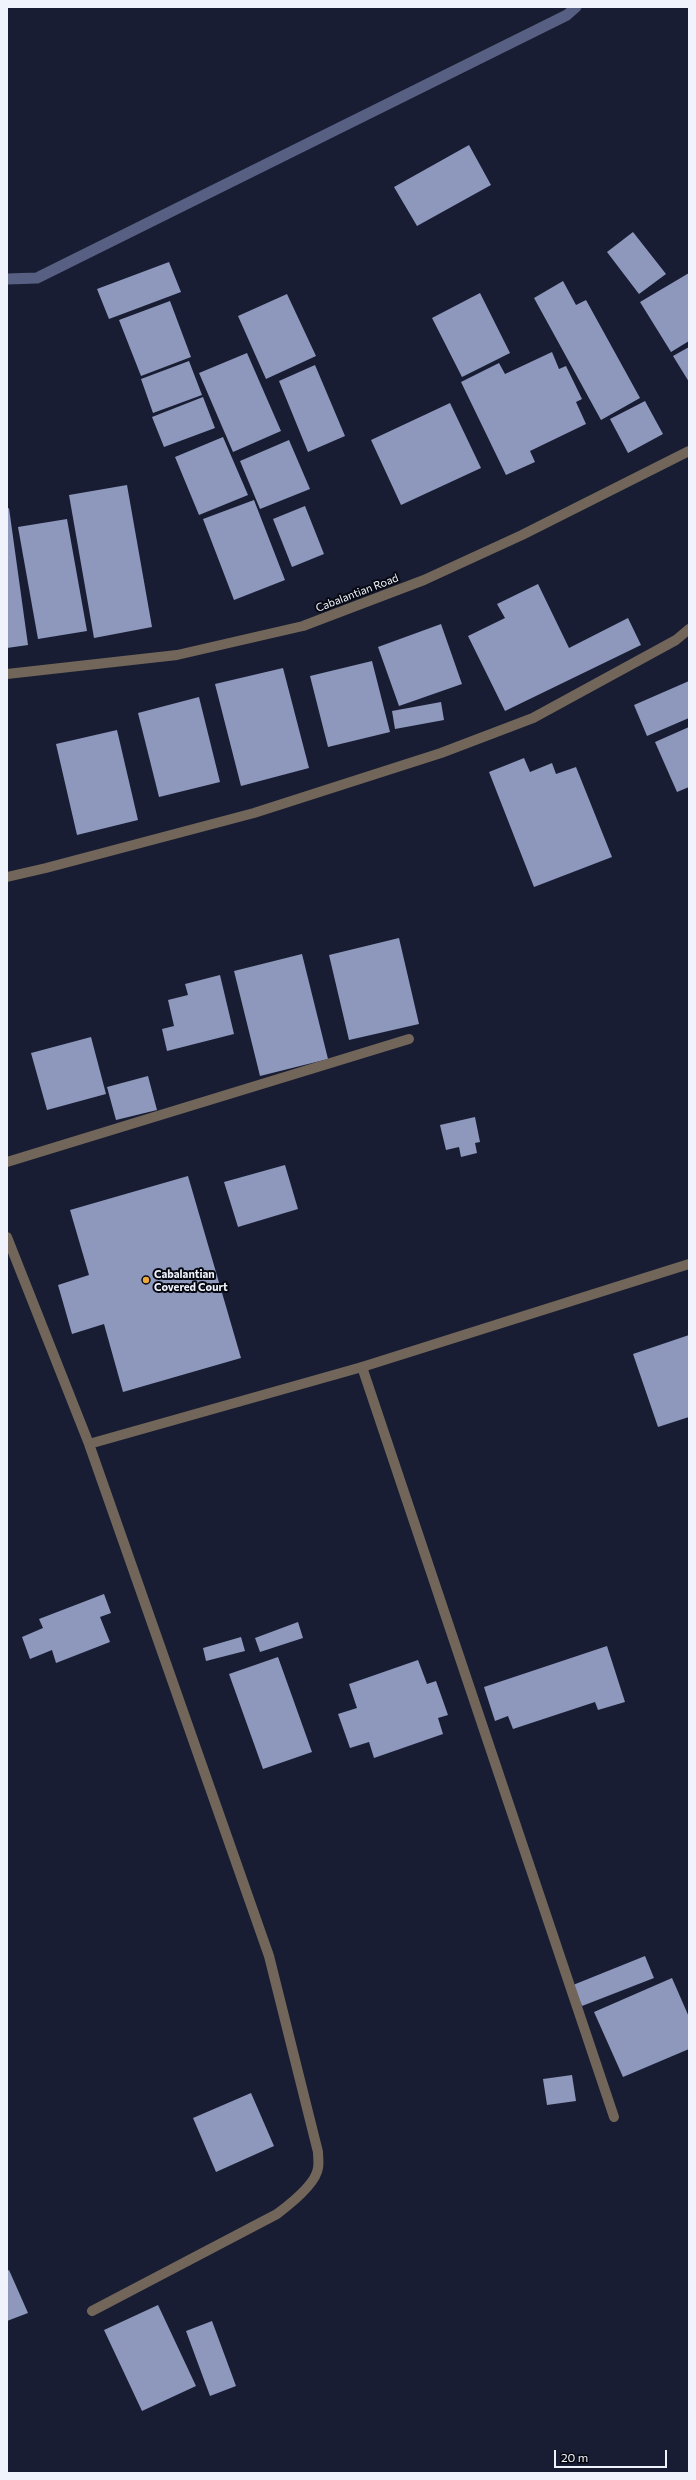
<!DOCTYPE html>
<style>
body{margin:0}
#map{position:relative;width:696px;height:2480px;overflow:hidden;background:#181d33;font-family:Commissioner,sans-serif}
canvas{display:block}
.frame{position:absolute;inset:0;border:8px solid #f0f3fc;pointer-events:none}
.scale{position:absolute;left:554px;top:2450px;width:113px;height:18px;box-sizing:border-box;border:2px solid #f0f3fc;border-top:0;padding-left:5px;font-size:12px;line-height:14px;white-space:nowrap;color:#f0f3fc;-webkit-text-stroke:3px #060812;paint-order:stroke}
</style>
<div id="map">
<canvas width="696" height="2480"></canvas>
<div class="frame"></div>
<div class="scale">20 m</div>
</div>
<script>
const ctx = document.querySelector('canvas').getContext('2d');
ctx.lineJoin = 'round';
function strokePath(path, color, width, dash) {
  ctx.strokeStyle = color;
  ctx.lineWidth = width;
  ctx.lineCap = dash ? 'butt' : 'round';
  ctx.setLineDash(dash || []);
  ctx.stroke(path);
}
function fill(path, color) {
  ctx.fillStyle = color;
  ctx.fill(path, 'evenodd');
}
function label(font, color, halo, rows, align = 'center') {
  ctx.font = font + ' Commissioner,sans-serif';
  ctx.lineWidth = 4;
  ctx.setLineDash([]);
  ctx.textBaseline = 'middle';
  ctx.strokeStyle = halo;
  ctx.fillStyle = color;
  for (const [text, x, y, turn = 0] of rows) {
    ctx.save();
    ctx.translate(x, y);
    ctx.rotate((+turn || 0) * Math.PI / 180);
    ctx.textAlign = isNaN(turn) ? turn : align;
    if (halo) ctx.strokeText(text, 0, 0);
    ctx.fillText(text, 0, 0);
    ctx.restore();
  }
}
const stream = new Path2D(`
 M 7,279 L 37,278 L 567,15 L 576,7`);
const building = new Path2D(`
 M 469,145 L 491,185 L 417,226 L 394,187 Z
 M 633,232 L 666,274 L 639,294 L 607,252 Z
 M 169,262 L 181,292 L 109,319 L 97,289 Z
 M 689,273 L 689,341 L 671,352 L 640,302 Z
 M 563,281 L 576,305 L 586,300 L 640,398 L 601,420 L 534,298 Z
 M 480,293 L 510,353 L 462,377 L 432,318 Z
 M 287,294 L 316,356 L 266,379 L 238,316 Z
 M 170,301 L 191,357 L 141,376 L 119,320 Z
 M 689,347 L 689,382 L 673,356 Z
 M 552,352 L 559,369 L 566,366 L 582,399 L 576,402 L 586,424 L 530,451 L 535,462 L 506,475 L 461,382 L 499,363 L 505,374 Z
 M 247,353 L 281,431 L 233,452 L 199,373 Z
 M 189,361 L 202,395 L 153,413 L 141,379 Z
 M 315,365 L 345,436 L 308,452 L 279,381 Z
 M 203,397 L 215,428 L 164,447 L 152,417 Z
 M 645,401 L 663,434 L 628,453 L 610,419 Z
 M 450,403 L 481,468 L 401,505 L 371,440 Z
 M 223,437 L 248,495 L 199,515 L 175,457 Z
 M 289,440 L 310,489 L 260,509 L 240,461 Z
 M 127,485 L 152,627 L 94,638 L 69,495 Z
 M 254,500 L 285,580 L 234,600 L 203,519 Z
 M 305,506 L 324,554 L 292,567 L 273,519 Z
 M 9,508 L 28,645 L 7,648 L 7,509 Z
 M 67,519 L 87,631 L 38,639 L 18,527 Z
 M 538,584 L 569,648 L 628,618 L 641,645 L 505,711 L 468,636 L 505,618 L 497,604 Z
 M 441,624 L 462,684 L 399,706 L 378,647 Z
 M 372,661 L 390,732 L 328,747 L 310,676 Z
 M 283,668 L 309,768 L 241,786 L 215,684 Z
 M 689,681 L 689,718 L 647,736 L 634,705 Z
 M 199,697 L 220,782 L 159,797 L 138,713 Z
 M 441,702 L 444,720 L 395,729 L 392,711 Z
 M 689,727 L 689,787 L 677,792 L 655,742 Z
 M 117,730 L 138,820 L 77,835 L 56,744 Z
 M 524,758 L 530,772 L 552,763 L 556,774 L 576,767 L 612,857 L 534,887 L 489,772 Z
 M 399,938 L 419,1024 L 349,1040 L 329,955 Z
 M 302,954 L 328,1059 L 260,1076 L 234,971 Z
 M 220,975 L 234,1034 L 167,1051 L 162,1029 L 174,1026 L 168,1000 L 188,995 L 185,984 Z
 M 91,1037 L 106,1094 L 47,1110 L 31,1053 Z
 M 148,1076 L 157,1110 L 116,1120 L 107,1087 Z
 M 475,1117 L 480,1142 L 475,1143 L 477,1153 L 461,1157 L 459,1147 L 446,1150 L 440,1125 Z
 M 285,1165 L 298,1209 L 238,1227 L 224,1182 Z
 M 188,1176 L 241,1358 L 123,1392 L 104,1324 L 72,1334 L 58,1285 L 89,1275 L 70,1210 Z
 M 689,1335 L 689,1417 L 658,1427 L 633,1354 Z
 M 104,1594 L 111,1613 L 100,1617 L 110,1642 L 56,1663 L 52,1650 L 30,1659 L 22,1637 L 43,1628 L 39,1619 Z
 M 298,1622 L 303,1638 L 260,1652 L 255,1638 Z
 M 241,1637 L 245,1651 L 206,1661 L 203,1648 Z
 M 607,1646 L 625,1702 L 598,1710 L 595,1702 L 513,1729 L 508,1716 L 495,1721 L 484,1687 Z
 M 278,1657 L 312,1752 L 263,1769 L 229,1674 Z
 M 418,1660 L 427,1684 L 436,1681 L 448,1715 L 438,1718 L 443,1734 L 374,1758 L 369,1742 L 350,1748 L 338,1714 L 357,1708 L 349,1684 Z
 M 645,1956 L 654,1978 L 582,2006 L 573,1985 Z
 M 672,1978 L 689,2017 L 689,2049 L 623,2077 L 594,2012 Z
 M 572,2075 L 576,2101 L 547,2105 L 543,2079 Z
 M 251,2093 L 274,2146 L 216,2172 L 193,2118 Z
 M 9,2270 L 28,2313 L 7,2321 L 7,2271 Z
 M 158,2305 L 196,2386 L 142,2411 L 104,2330 Z
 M 212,2321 L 236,2386 L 210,2396 L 186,2331 Z`);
const lane = new Path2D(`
 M 7,1162 L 409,1039
 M 362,1367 L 614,2117`);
const street = new Path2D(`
 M 7,674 L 177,655 L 303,626 L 424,580 L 522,535 L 689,451
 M 7,877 L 46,868 L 254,813 L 441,753 L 533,718 L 676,640 L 689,629
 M 7,1237 L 89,1444 L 269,1956 L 318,2152 C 318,2157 319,2163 318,2168 C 316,2184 289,2205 277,2214 L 92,2311
 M 89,1444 L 362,1367 L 689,1264`);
const markers = [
 [146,1280,4,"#eda83b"]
];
const streetNames = [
 ["Cabalantian Road",357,593,-21]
];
const poiNames = [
 ["Cabalantian",154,1274],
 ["Covered Court",154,1287]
];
strokePath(stream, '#576082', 11);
fill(building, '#8d98bc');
strokePath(lane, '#716659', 10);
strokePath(street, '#716659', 10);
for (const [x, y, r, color] of markers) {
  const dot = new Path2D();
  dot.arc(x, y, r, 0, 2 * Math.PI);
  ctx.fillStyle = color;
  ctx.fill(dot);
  strokePath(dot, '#060812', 1.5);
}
label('11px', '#f0f3fc', '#060812', streetNames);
label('bold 11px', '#f0f3fc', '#060812', poiNames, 'left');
</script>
